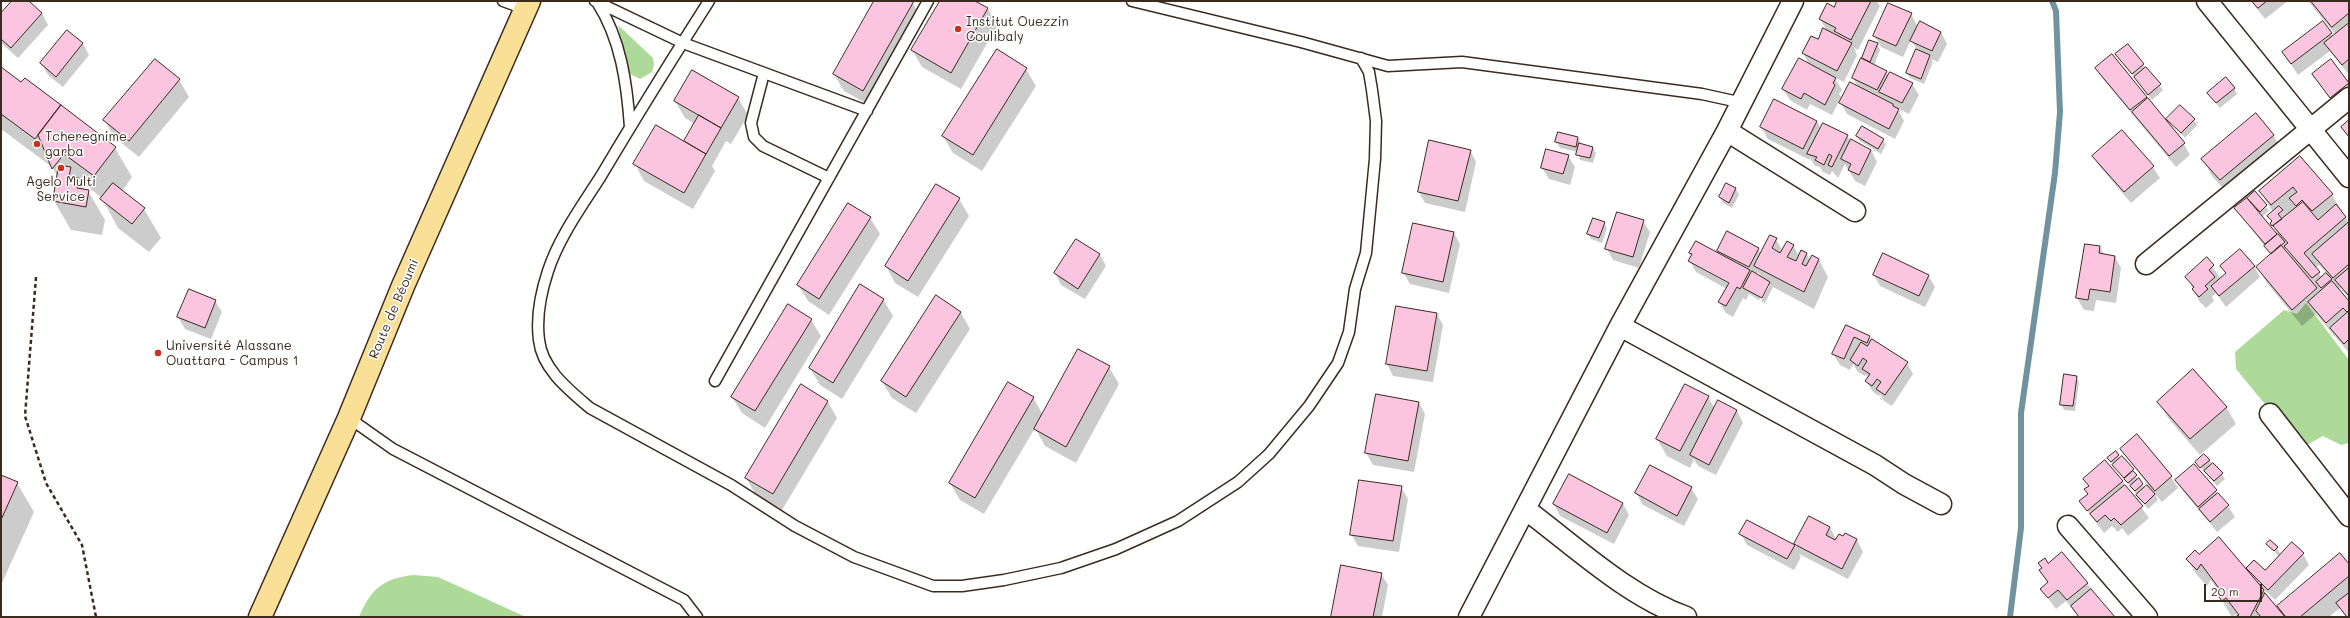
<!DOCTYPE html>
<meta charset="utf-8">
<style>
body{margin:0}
#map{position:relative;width:2350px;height:618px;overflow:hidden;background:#fff;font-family:Mali,sans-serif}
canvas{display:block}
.frame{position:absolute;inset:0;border:2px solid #3b2a1e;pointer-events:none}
.scale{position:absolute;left:2204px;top:584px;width:58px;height:18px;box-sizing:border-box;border:2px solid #3b2a1e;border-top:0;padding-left:5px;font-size:12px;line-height:14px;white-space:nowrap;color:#3b2a1e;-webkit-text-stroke:3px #fff;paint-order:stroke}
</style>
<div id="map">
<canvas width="2350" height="618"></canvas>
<div class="frame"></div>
<div class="scale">20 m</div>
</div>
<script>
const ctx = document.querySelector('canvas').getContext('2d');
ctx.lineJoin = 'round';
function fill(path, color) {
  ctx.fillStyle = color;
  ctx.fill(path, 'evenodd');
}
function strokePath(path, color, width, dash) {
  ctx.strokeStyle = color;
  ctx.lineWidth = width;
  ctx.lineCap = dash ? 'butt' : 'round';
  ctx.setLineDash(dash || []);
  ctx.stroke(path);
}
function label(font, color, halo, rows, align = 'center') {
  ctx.font = font + ' Mali,sans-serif';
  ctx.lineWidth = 3;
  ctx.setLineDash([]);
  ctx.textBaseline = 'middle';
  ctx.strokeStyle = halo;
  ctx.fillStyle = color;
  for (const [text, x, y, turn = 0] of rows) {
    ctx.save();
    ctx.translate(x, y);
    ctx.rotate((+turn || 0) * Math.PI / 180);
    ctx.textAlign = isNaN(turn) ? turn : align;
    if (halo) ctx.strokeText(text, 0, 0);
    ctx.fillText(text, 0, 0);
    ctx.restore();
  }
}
const green = new Path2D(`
 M 618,25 L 653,58 L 654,65 L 652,72 L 640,79 L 628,73 Z
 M 2306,303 L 2349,360 L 2349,443 L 2341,445 L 2323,436 L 2301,448 L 2236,369 L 2235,352 L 2284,310 L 2297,314 Z
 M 413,575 L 438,577 L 526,617 L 359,617 C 371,589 382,579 413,575 Z`);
const shadow = new Path2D(`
 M 13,1 L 28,1 L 42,13 L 48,25 L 18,58 L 1,43 L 1,15 Z
 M 876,1 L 911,1 L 923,19 L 873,107 L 844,91 L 834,74 Z
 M 941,1 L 973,1 L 988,9 L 997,26 L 961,89 L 922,67 L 912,50 Z
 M 1838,1 L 1877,1 L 1880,6 L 1858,50 L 1854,48 L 1857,55 L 1844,82 L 1834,77 L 1842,90 L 1839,94 L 1841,97 L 1832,115 L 1810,104 L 1807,110 L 1790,100 L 1783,89 L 1810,66 L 1803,53 L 1827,31 L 1820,19 L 1834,8 Z
 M 2251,1 L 2288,1 L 2265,19 Z
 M 2308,1 L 2349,1 L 2349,75 L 2330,51 L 2298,75 L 2283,52 L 2323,22 L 2333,37 L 2336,35 Z
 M 1911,14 L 1918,27 L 1921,22 L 1941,32 L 1947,44 L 1938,62 L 1931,59 L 1933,62 L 1924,84 L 1910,78 L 1907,73 L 1917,50 L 1911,40 L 1903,57 L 1881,47 L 1875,36 Z
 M 67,32 L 83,44 L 89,55 L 63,87 L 48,75 L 42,64 Z
 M 1869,41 L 1877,44 L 1880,50 L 1874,66 L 1886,72 L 1889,76 L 1912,84 L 1919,95 L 1909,114 L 1897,108 L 1904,121 L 1895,139 L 1847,114 L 1841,103 L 1858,87 L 1853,78 L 1864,61 L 1863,58 Z
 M 997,51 L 1026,69 L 1036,86 L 982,171 L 953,153 L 943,136 Z
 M 2112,55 L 2184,144 L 2190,155 L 2176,167 L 2103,79 L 2096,68 Z
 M 2120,59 L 2143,65 L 2163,90 L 2152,100 Z
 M 155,60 L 179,80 L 189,97 L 139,157 L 114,137 L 105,121 Z
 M 2331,60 L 2349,84 L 2349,99 L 2337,108 L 2313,74 Z
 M 1,69 L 21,84 L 25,79 L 115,148 L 132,177 L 122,191 L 144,209 L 161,238 L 149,252 L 118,228 L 102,198 L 80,181 L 85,190 L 88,191 L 105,220 L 102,235 L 71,230 L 54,201 L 58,177 L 52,167 L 1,129 Z
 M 2234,88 L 2237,94 L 2220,108 L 2212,98 Z
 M 738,98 L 748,115 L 731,144 L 726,141 L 712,166 L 715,171 L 693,209 L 644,181 L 635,164 L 684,142 L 695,124 L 685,118 L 675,101 Z
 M 2168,119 L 2194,120 L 2197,125 L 2185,138 Z
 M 1817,121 L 1821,129 L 1847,136 L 1850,140 L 1871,150 L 1877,162 L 1865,186 L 1855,181 L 1845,164 L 1838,178 L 1832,171 L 1830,175 L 1823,172 L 1820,167 L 1815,166 L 1810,158 L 1810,160 L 1768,139 L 1761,127 Z
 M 2122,131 L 2153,167 L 2160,178 L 2131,203 L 2100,167 L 2093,156 Z
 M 1559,133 L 1578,138 L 1581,144 L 1593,148 L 1596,153 L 1593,163 L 1580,160 L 1578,152 L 1560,148 L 1557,142 Z
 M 2273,135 L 2283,152 L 2230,196 L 2212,176 L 2203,159 Z
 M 1857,136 L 1883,140 L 1886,145 L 1881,154 L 1860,141 Z
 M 1470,150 L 1476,162 L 1465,212 L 1425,203 L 1419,192 Z
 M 1568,156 L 1575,167 L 1570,185 L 1549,179 L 1542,168 Z
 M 2300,157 L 2332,195 L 2349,223 L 2349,299 L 2341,288 L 2338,290 L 2349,303 L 2349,353 L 2316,314 L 2302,326 L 2267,283 L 2257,267 L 2271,255 L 2236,208 L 2250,202 L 2255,192 L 2269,211 L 2262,217 L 2278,235 L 2269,216 L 2273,212 L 2260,191 ZM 2286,248 L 2292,258 L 2291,258 L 2284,250 ZM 2319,265 L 2327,274 L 2322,278 L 2316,268 Z
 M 1727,184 L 1736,189 L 1739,195 L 1732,208 L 1723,203 L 1720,197 Z
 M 959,199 L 969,216 L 918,297 L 895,283 L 886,266 Z
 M 870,218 L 880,234 L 829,315 L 808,301 L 798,285 Z
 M 1643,221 L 1650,232 L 1639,268 L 1613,260 L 1607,249 Z
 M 1604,223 L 1607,228 L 1602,243 L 1591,239 L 1588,234 Z
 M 1728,232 L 1758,248 L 1761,254 L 1776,239 L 1782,250 L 1793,245 L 1799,256 L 1802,251 L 1807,254 L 1810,260 L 1812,257 L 1819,260 L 1828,277 L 1814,309 L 1773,287 L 1765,303 L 1761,301 L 1770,285 L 1768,285 L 1759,300 L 1749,294 L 1746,300 L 1743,298 L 1733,317 L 1726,313 L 1719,302 L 1727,289 L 1696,272 L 1690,261 L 1692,256 L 1691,253 L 1717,253 ZM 1698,265 L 1734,285 L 1733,286 L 1698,267 ZM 1758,272 L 1762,278 L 1757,276 Z
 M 1454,233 L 1460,244 L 1449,293 L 1410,284 L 1403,272 Z
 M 2086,245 L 2100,247 L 2104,255 L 2115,257 L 2121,268 L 2116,303 L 2096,300 L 2094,311 L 2084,310 L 2077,298 Z
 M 1100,255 L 1106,266 L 1085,299 L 1061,285 L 1055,273 Z
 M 2207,259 L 2221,279 L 2226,274 L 2221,266 L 2254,266 L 2260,277 L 2226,307 L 2216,293 L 2212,297 L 2214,301 L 2206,308 L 2199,301 L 2187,277 Z
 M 1874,275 L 1928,275 L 1935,287 L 1925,307 L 1880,286 Z
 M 936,297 L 961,313 L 970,329 L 916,413 L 892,398 L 882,381 Z
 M 883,299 L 893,316 L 842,399 L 820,385 L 810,368 Z
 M 215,301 L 222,312 L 211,339 L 185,329 L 178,317 Z
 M 1397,307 L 1437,314 L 1443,325 L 1433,382 L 1393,376 L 1387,364 Z
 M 811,320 L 821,336 L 765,428 L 742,413 L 732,397 Z
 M 1846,326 L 1869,337 L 1872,341 L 1907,363 L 1913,374 L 1892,406 L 1884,401 L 1880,394 L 1879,396 L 1873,392 L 1866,381 L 1868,378 L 1866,374 L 1865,376 L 1858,372 L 1853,364 L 1850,370 L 1840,365 L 1833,354 Z
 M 1109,367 L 1119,384 L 1076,463 L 1045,446 L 1035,428 L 984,514 L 960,500 L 950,483 L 1033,397 L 1043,415 Z
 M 2076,377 L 2079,382 L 2075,411 L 2064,410 L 2061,404 Z
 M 1377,395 L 1419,403 L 1425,414 L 1414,472 L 1373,465 L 1366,453 Z
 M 1708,397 L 1715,409 L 1719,402 L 1737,411 L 1743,423 L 1716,475 L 1698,466 L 1694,459 L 1690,468 L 1667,456 L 1657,439 Z
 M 828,402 L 837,418 L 782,510 L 756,495 L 746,478 Z
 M 2158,402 L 2226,407 L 2236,424 L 2200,455 L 2168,418 Z
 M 2137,436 L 2171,477 L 2178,488 L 2162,502 L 2155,494 L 2158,500 L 2148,509 L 2108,458 L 2118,455 L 2120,459 L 2122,457 L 2145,488 L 2148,485 L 2121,449 Z
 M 2209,460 L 2225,479 L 2217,486 L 2196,462 Z
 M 2194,465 L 2228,506 L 2235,517 L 2217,532 L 2183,491 L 2177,480 Z
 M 1,476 L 17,483 L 34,512 L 1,585 Z
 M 2084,479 L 2122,481 L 2149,518 L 2128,536 L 2122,528 L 2118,532 L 2112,526 L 2104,533 L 2080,501 L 2088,494 L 2089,487 Z
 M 1401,487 L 1408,499 L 1399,552 L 1358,546 L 1351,534 Z
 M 1691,488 L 1698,499 L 1684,526 L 1643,505 L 1636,493 Z
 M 1554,504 L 1623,504 L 1629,515 L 1614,544 L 1560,516 Z
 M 1747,521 L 1797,547 L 1795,544 L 1830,528 L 1837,540 L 1844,538 L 1845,534 L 1857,540 L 1863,552 L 1848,579 L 1799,554 L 1801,557 L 1794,570 L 1747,545 L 1741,534 Z
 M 2268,544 L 2277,548 L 2281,555 L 2303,554 L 2309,565 L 2275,600 L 2262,588 L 2282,616 L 2278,606 L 2349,566 L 2349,617 L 2346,617 L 2340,608 L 2329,617 L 2237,617 L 2236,614 L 2232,617 L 2218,594 L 2220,593 L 2211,580 L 2207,586 L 2197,575 L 2187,559 L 2199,556 L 2252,576 L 2248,568 L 2265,571 L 2279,557 Z
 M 2048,564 L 2087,583 L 2113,617 L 2079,617 L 2066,601 L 2056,609 L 2041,589 L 2048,583 L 2040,571 Z
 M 1381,574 L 1388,585 L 1382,617 L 1332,617 Z`);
const stream = new Path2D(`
 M 2010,617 L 2021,528 L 2021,413 L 2055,173 L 2060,112 L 2056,11 L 2052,1`);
const building = new Path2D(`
 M 12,1 L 29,1 L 42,13 L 11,48 L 1,39 L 1,13 Z
 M 874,1 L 914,1 L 863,91 L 833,74 Z
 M 940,1 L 975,1 L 988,8 L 951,73 L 911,50 Z
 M 1837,1 L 1871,1 L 1851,40 L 1834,31 L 1836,28 L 1819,19 L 1827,3 L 1834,7 Z
 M 2252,1 L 2267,1 L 2258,8 Z
 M 2311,1 L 2349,1 L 2349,13 L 2332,27 Z
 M 1888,3 L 1912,13 L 1896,46 L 1873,36 Z
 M 1920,21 L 1941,32 L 1932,51 L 1910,41 Z
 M 2323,21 L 2332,33 L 2291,64 L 2282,52 Z
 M 2349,23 L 2349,59 L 2342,65 L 2324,43 Z
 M 1823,28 L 1852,43 L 1837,71 L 1802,53 L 1811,36 L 1818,39 Z
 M 67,30 L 83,43 L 56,77 L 40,63 Z
 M 1869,40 L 1878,43 L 1870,62 L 1862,58 Z
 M 2128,44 L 2144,64 L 2132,74 L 2115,54 Z
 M 997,49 L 1027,68 L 973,155 L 942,136 Z
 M 1916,49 L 1930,55 L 1921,79 L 1906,73 Z
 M 2112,54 L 2147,97 L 2130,110 L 2095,68 Z
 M 1799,58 L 1836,78 L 1833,83 L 1835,85 L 1825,105 L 1804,93 L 1801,99 L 1782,89 Z
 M 1861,58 L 1887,71 L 1877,90 L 1852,78 Z
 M 155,59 L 180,79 L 129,141 L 103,120 Z
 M 2331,59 L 2349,83 L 2330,98 L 2312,74 Z
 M 1,67 L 21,82 L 25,78 L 61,105 L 35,139 L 1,114 Z
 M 2146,67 L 2161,84 L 2148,95 L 2134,77 Z
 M 692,70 L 739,97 L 721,128 L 674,101 Z
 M 1890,72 L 1913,83 L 1902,103 L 1879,92 Z
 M 2226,77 L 2235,88 L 2216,103 L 2207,93 Z
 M 1850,82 L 1893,104 L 1893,106 L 1899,109 L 1889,129 L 1839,103 Z
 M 2148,98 L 2185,143 L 2169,156 L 2132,112 Z
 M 1774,99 L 1817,121 L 1803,149 L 1760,127 Z
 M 61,105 L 116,147 L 94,176 L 64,154 L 52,169 L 38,135 Z
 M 2180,105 L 2195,119 L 2181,133 L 2166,119 Z
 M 2256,113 L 2274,135 L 2220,180 L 2201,159 Z
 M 699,115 L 721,128 L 706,154 L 684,141 Z
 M 2349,120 L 2349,137 L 2341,127 Z
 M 1823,123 L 1848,135 L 1832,167 L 1828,165 L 1832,156 L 1829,154 L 1824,165 L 1815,160 L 1817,157 L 1807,154 Z
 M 656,125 L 706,154 L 684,193 L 633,164 Z
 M 1862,126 L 1884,139 L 1878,149 L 1856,136 Z
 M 2122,130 L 2154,166 L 2124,192 L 2092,156 Z
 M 1558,132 L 1578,137 L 1576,147 L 1555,142 Z
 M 1851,139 L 1871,150 L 1859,175 L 1848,170 L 1851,164 L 1841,159 Z
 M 1429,140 L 1471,150 L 1458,201 L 1418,192 Z
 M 1579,143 L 1593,147 L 1590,158 L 1576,155 Z
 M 1546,149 L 1569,155 L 1563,174 L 1541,168 Z
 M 2300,156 L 2333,194 L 2312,211 L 2302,200 L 2296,206 L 2289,198 L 2297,192 L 2293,187 L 2271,205 L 2259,191 Z
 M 59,165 L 71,167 L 69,176 L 79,178 L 77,188 L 89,190 L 86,207 L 53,201 Z
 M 113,183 L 145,208 L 132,224 L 100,199 Z
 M 1726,183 L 1736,188 L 1729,203 L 1719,197 Z
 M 936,184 L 960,198 L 908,281 L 885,266 Z
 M 2255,191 L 2267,205 L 2260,212 L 2247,198 Z
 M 2247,198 L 2277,234 L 2265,244 L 2234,208 Z
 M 2303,202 L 2318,220 L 2336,204 L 2346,217 L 2304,253 L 2320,272 L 2312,278 L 2284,246 L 2288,243 L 2273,226 Z
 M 848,203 L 871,217 L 819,299 L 797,285 Z
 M 2279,206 L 2283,210 L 2278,214 L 2282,219 L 2272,226 L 2270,223 L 2272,221 L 2267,216 Z
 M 1617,212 L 1644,220 L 1633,257 L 1605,249 Z
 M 1593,218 L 1605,222 L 1599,238 L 1587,234 Z
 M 2349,222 L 2349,264 L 2333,278 L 2312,254 Z
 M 1413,223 L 1454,232 L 1443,282 L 1402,273 Z
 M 1727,231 L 1759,248 L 1749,267 L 1717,251 Z
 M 2278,234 L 2285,242 L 2271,254 L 2264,246 Z
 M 1770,235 L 1777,238 L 1772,248 L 1780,253 L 1787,241 L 1794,245 L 1787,257 L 1796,261 L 1801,250 L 1807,253 L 1802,264 L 1806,266 L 1812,255 L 1819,259 L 1804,292 L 1754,266 Z
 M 1076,239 L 1100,254 L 1078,289 L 1054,273 Z
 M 1696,241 L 1750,270 L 1740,289 L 1737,287 L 1726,306 L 1718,302 L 1729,283 L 1688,261 L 1692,254 L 1689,253 Z
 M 2085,244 L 2100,246 L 2099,253 L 2115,256 L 2110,292 L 2090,289 L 2088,300 L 2076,298 Z
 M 2281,245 L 2317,288 L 2292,310 L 2256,267 Z
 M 2240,249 L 2255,266 L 2219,296 L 2211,286 L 2226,273 L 2220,266 Z
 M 1883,253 L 1929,275 L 1919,296 L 1873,275 Z
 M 2207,257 L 2214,265 L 2209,270 L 2215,277 L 2205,286 L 2208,289 L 2199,297 L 2192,289 L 2194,287 L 2185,277 Z
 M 2349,268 L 2349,296 L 2335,280 Z
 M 1752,271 L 1770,282 L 1762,298 L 1743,288 Z
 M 2326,273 L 2332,279 L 2321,288 L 2316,282 Z
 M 2332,281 L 2349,301 L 2349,310 L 2347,312 L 2343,308 L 2326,323 L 2308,302 Z
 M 860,284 L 884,299 L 833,383 L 809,368 Z
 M 189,289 L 216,300 L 205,328 L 177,317 Z
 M 936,295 L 961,312 L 906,397 L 881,381 Z
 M 788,304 L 812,319 L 755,411 L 731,397 Z
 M 1396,306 L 1437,313 L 1427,371 L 1386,364 Z
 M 2349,311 L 2349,339 L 2344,344 L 2330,328 Z
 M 1846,325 L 1870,336 L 1867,343 L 1854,337 L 1844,359 L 1832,354 Z
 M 1872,339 L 1908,362 L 1885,395 L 1876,389 L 1881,382 L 1877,379 L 1872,386 L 1865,381 L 1870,374 L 1862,369 L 1867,361 L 1863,358 L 1858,366 L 1850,360 L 1861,342 L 1867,346 Z
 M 1078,349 L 1110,366 L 1066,447 L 1034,429 Z
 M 2193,369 L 2227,407 L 2190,439 L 2157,402 Z
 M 2064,374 L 2077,376 L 2073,406 L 2060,405 Z
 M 1008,382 L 1034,397 L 975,498 L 949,483 Z
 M 801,384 L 828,401 L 773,494 L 745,478 Z
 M 1685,384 L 1709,396 L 1680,451 L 1656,439 Z
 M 1376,394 L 1419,402 L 1408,461 L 1365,453 Z
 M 1718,400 L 1737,410 L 1709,465 L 1690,455 Z
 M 2137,434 L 2172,476 L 2155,491 L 2120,449 Z
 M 2116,451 L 2119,455 L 2111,462 L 2107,458 Z
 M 2204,454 L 2210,460 L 2200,468 L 2195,462 Z
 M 2122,456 L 2134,469 L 2124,478 L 2112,465 Z
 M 2105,460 L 2123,481 L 2087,511 L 2079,501 L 2088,494 L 2084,489 L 2089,486 L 2083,479 Z
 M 2213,463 L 2223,473 L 2214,481 L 2204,471 Z
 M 2194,464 L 2217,490 L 2198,507 L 2175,480 Z
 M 1650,465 L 1692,487 L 1677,516 L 1635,493 Z
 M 2133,471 L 2137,475 L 2128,483 L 2124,479 Z
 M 1569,474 L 1623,503 L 1607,533 L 1553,504 Z
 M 1,475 L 18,482 L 1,520 Z
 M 2139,478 L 2143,484 L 2135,491 L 2130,486 Z
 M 1359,480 L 1402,486 L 1393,541 L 1350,535 Z
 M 2125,485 L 2143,506 L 2121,525 L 2114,518 L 2111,521 L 2105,515 L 2097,522 L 2090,514 Z
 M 2147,485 L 2155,494 L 2145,504 L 2136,495 Z
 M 2218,493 L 2229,505 L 2210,522 L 2199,509 Z
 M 1809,516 L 1830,527 L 1826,535 L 1835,540 L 1839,534 L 1843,536 L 1845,533 L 1857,539 L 1842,569 L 1794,544 Z
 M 1747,520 L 1795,545 L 1787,559 L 1739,534 Z
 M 2219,537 L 2264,590 L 2250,617 L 2235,617 L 2239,615 L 2226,598 L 2222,601 L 2217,594 L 2221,591 L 2201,564 L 2197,570 L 2186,559 L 2195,550 L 2199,554 Z
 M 2270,540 L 2278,547 L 2274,551 L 2266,544 Z
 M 2292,542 L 2304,553 L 2268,590 L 2246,568 L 2254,560 L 2265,570 Z
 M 2062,552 L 2088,583 L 2067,600 L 2058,590 L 2048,598 L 2040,589 L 2048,582 L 2039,570 L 2042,568 L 2038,563 L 2045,558 L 2048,563 Z
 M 2340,553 L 2349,564 L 2349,576 L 2300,617 L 2286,617 L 2277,606 Z
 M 1341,565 L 1382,573 L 1373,617 L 1331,617 Z
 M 2091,589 L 2115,617 L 2079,617 L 2071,606 Z
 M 2265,593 L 2285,617 L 2261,617 L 2256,611 Z
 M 2349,593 L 2349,617 L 2347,617 L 2336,603 Z`);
const path = new Path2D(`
 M 36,277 L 25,416 L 46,483 L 82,545 L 96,617`);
const lane = new Path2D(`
 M 503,1 L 525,9
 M 595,1 L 683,43 L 867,111
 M 709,1 C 672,59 636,117 601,176 C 582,206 559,237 548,271 C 541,292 536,317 539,340 C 542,369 569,390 590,408 L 731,485 L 795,526 L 854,557 L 933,586 L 962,586 L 1004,580 L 1061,568 L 1116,549 L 1178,521 L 1238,482 L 1269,454 L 1309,406 L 1338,363 L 1349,332 L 1355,289 L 1366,253 L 1375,159 L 1376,121 L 1372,90 L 1369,72 L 1361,58
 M 1132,1 L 1301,42 L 1388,66 L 1462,62 L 1702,94 L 1743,103
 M 597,2 C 621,39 627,84 630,127
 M 764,73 L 751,123 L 754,137 L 763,146 L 829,178
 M 715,381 L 928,1
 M 349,418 L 393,449 L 684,600 L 697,617`);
const street = new Path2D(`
 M 2207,1 L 2349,177
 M 1727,131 L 1855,211
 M 2146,264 L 2349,98
 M 1620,326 L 1875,465 L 1904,484 L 1941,504
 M 2270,414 L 2349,516
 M 1525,509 C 1576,547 1626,595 1686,617
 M 2068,526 L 2147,617
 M 1469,617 L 1620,326 L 1727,131 L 1793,1`);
const primary = new Path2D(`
 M 260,617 L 349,418 L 403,286 L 529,1`);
const markers = [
 [958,29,4,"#c8321e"],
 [37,144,4,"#c8321e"],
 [61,168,4,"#c8321e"],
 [158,353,4,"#c8321e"]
];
const poiNames = [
 ["Institut Ouezzin",966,22],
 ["Coulibaly",966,37],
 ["Tcheregnime",45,137],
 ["garba",45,152],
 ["Agelo Multi",61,182,"center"],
 ["Service",61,197,"center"],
 ["Université Alassane",166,346],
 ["Ouattara - Campus 1",166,361]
];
const streetNames = [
 ["Route de Béoumi",394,309,-67]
];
fill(green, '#adda98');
fill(shadow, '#0003');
strokePath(stream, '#70939f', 6);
fill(building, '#fbc4df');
strokePath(building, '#3b2a1e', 1);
strokePath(lane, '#3b2a1e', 13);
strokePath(street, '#3b2a1e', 23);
strokePath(primary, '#3b2a1e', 25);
strokePath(path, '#3b2a1e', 2.5, [4, 3]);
strokePath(lane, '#fff', 10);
strokePath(street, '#fff', 20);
strokePath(primary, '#fadf96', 22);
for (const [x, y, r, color] of markers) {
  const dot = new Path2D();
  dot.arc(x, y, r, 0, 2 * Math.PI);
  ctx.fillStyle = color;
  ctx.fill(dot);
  strokePath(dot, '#fff', 1.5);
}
label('13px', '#3b2a1e', '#fff', poiNames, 'left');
label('13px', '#3b2a1e', '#fff', streetNames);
</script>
